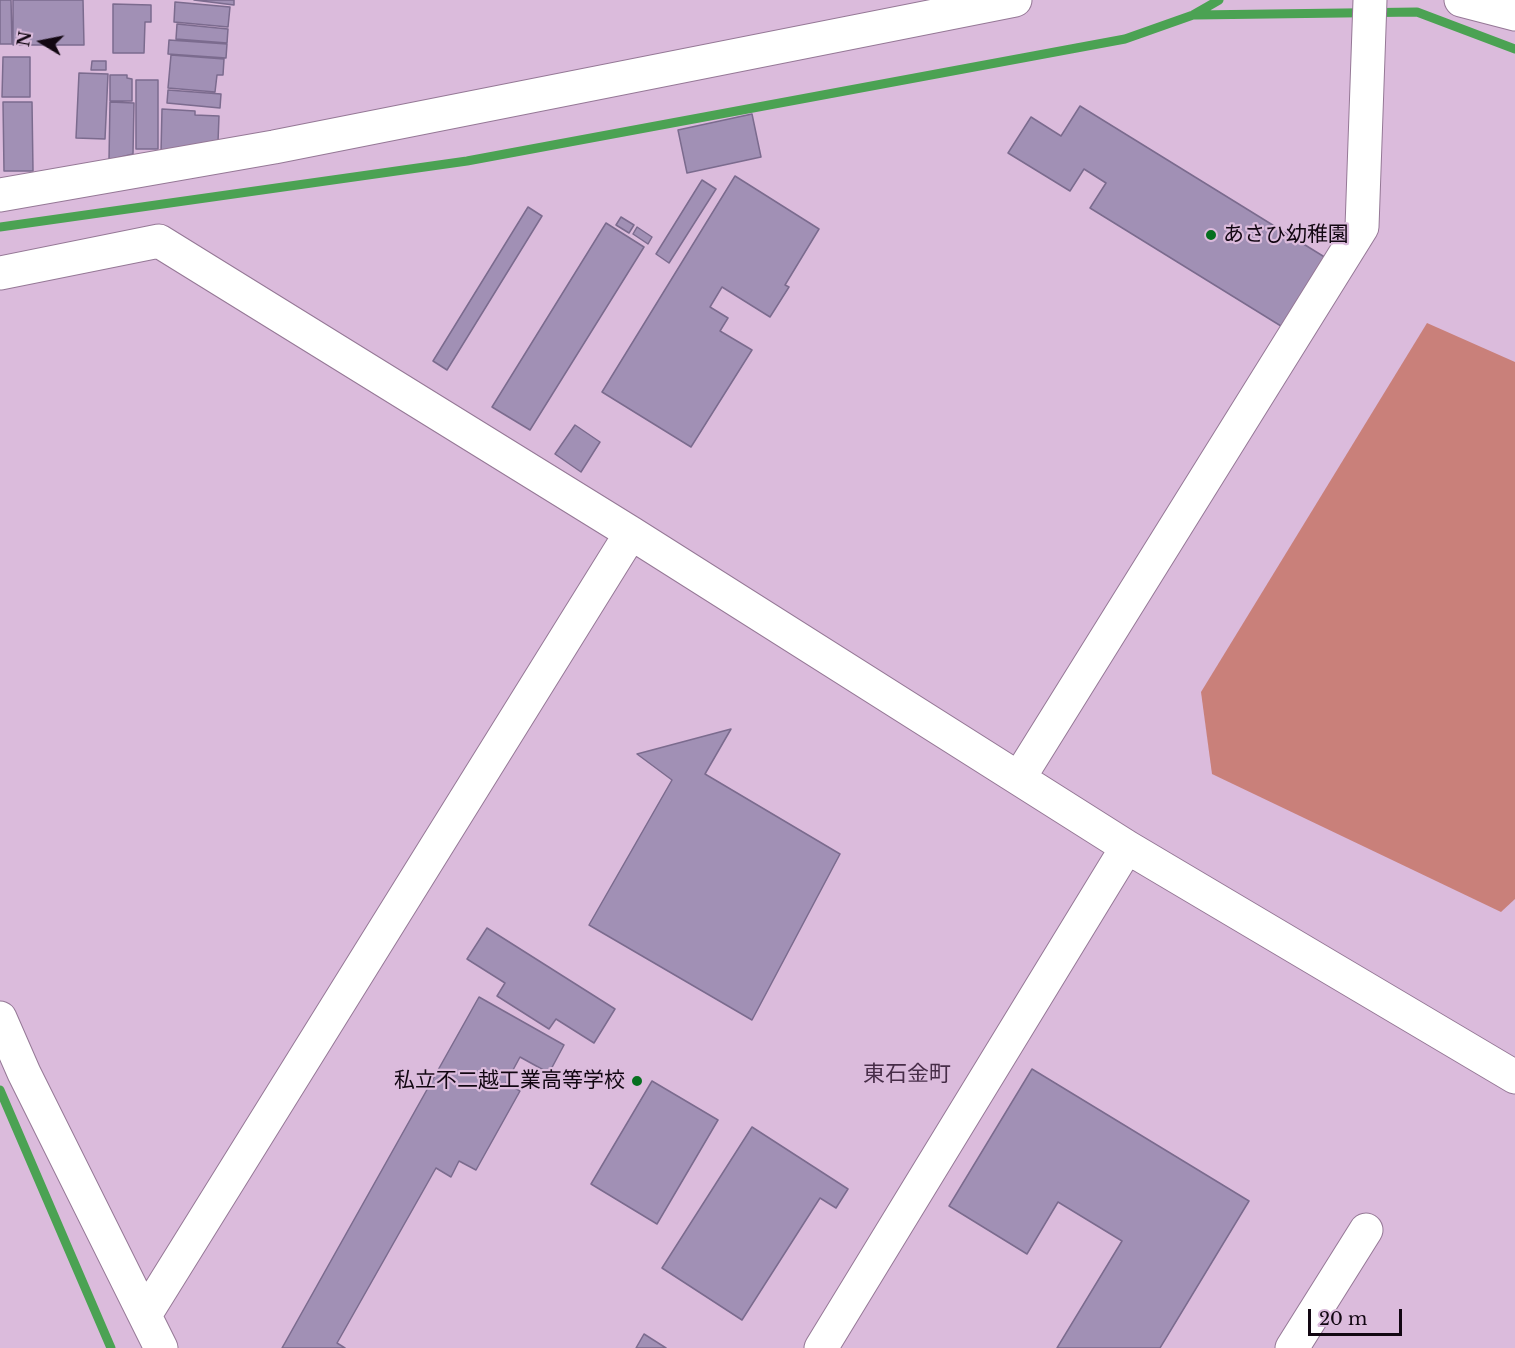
<!DOCTYPE html>
<meta charset="utf-8">
<style>
body{margin:0}
#map{position:relative;width:1515px;height:1348px;overflow:hidden;background:#dbbbdc;font-family:"Libre Baskerville",serif}
canvas{display:block}
.north{position:absolute;left:12px;top:12px;width:60px;height:60px;-webkit-text-stroke:4px #dbbbdc;paint-order:stroke;rotate:280deg;font-size:16px;font-weight:700;line-height:24px;text-align:center;color:#120712}
.north::after{content:'';display:block;margin:auto;width:21px;height:27px;background:#120712;clip-path:polygon(50% 0,100% 100%,50% 72%,0 100%)}
.scale{position:absolute;left:1308px;top:1309px;width:94px;height:27px;box-sizing:border-box;border:3px solid #120712;border-top:0;padding-left:8px;font-size:18px;line-height:21px;white-space:nowrap;color:#120712;-webkit-text-stroke:4px #dbbbdc;paint-order:stroke}
</style>
<div id="map">
<canvas width="1515" height="1348"></canvas>
<div class="north">N</div>
<div class="scale">20 m</div>
</div>
<script>
const ctx = document.querySelector('canvas').getContext('2d');
ctx.lineJoin = 'round';
function fill(path, color) {
  ctx.fillStyle = color;
  ctx.fill(path, 'evenodd');
}
function strokePath(path, color, width, dash) {
  ctx.strokeStyle = color;
  ctx.lineWidth = width;
  ctx.lineCap = dash ? 'butt' : 'round';
  ctx.setLineDash(dash || []);
  ctx.stroke(path);
}
function label(font, color, halo, rows, align = 'center') {
  ctx.font = font + ' "Libre Baskerville","Noto Sans JP",serif';
  ctx.lineWidth = 4.5;
  ctx.setLineDash([]);
  ctx.textBaseline = 'middle';
  ctx.strokeStyle = halo;
  ctx.fillStyle = color;
  for (const [text, x, y, turn = 0] of rows) {
    ctx.save();
    ctx.translate(x, y);
    ctx.rotate((+turn || 0) * Math.PI / 180);
    ctx.textAlign = isNaN(turn) ? turn : align;
    if (halo) ctx.strokeText(text, 0, 0);
    ctx.fillText(text, 0, 0);
    ctx.restore();
  }
}
const green = new Path2D(`
 M 1427,323 L 1515,362 L 1515,899 L 1501,912 L 1212,774 L 1201,692 Z`);
const stream = new Path2D(`
 M 1195,15 L 1417,12 L 1515,49
 M 0,227 L 467,161 L 1125,39 L 1193,15 L 1219,0
 M 0,1090 L 111,1348`);
const building = new Path2D(`
 M 0,0 L 11,0 L 12,44 L 0,44 Z
 M 13,0 L 83,0 L 84,45 L 13,45 Z
 M 194,0 L 234,0 L 234,5 Z
 M 175,2 L 230,7 L 228,27 L 174,22 Z
 M 113,4 L 151,5 L 151,22 L 145,22 L 144,53 L 113,53 Z
 M 177,24 L 228,29 L 227,43 L 176,39 Z
 M 169,40 L 227,44 L 226,58 L 168,54 Z
 M 171,55 L 224,59 L 223,75 L 217,75 L 215,92 L 168,88 Z
 M 3,57 L 30,57 L 30,97 L 2,97 Z
 M 92,61 L 106,61 L 106,70 L 91,70 Z
 M 79,73 L 108,74 L 105,139 L 76,138 Z
 M 110,75 L 127,75 L 127,78 L 132,79 L 132,101 L 110,101 Z
 M 136,80 L 158,80 L 158,149 L 136,149 Z
 M 168,90 L 221,94 L 220,108 L 167,103 Z
 M 3,102 L 32,102 L 33,171 L 4,171 Z
 M 110,102 L 134,103 L 133,154 L 109,160 Z
 M 1080,106 L 1331,261 L 1289,331 L 1090,208 L 1106,183 L 1084,169 L 1070,191 L 1008,153 L 1031,117 L 1061,136 Z
 M 162,109 L 195,111 L 195,115 L 219,116 L 218,142 L 161,153 Z
 M 752,114 L 761,157 L 687,173 L 678,130 Z
 M 735,176 L 819,229 L 785,285 L 789,287 L 770,317 L 722,287 L 710,307 L 728,318 L 720,331 L 752,350 L 691,447 L 602,392 Z
 M 702,180 L 716,189 L 669,263 L 656,254 Z
 M 528,207 L 542,216 L 447,370 L 433,361 Z
 M 621,217 L 634,225 L 629,233 L 616,225 Z
 M 606,223 L 644,247 L 530,430 L 492,407 Z
 M 637,227 L 652,237 L 648,244 L 633,234 Z
 M 575,425 L 600,442 L 581,472 L 555,454 Z
 M 731,729 L 705,774 L 840,854 L 752,1020 L 589,925 L 672,780 L 637,754 Z
 M 487,928 L 615,1009 L 594,1043 L 556,1019 L 549,1029 L 497,996 L 505,983 L 467,959 Z
 M 479,997 L 564,1045 L 549,1073 L 520,1057 L 506,1083 L 520,1091 L 476,1170 L 459,1161 L 451,1177 L 436,1168 L 337,1343 L 345,1348 L 282,1348 Z
 M 1032,1069 L 1249,1201 L 1160,1348 L 1057,1348 L 1122,1241 L 1058,1202 L 1027,1254 L 949,1206 Z
 M 652,1081 L 718,1120 L 657,1224 L 591,1184 Z
 M 752,1127 L 848,1189 L 836,1208 L 820,1198 L 742,1320 L 662,1268 Z
 M 644,1334 L 666,1348 L 636,1348 Z`);
const street = new Path2D(`
 M 1461,0 L 1515,14
 M 0,195 L 274,147 L 1015,0
 M 0,273 L 159,241 L 631,533 L 1127,847 L 1515,1077
 M 1019,778 L 1362,227 L 1370,0
 M 0,1018 L 24,1073 L 161,1348
 M 145,1315 L 631,533
 M 821,1348 L 1127,847
 M 1292,1348 L 1366,1230`);
const markers = [
 [1211,235,6,"#056f1f"],
 [637,1081,6,"#056f1f"]
];
const poiNames = [
 ["あさひ幼稚園",1223,235],
 ["私立不二越工業高等学校",625,1081,"right"]
];
const neighbourhoodNames = [
 ["東石金町",907,1075]
];
fill(green, '#c9807a');
strokePath(stream, '#4ba253', 9);
fill(building, '#a190b5');
strokePath(building, '#7b6b8e', 1.5);
strokePath(street, '#957896', 35);
strokePath(street, '#fff', 33);
for (const [x, y, r, color] of markers) {
  const dot = new Path2D();
  dot.arc(x, y, r, 0, 2 * Math.PI);
  ctx.fillStyle = color;
  ctx.fill(dot);
  strokePath(dot, '#dbbbdc', 2);
}
label('21px', '#120712', '#dbbbdc', poiNames, 'left');
label('22px', '#472d48', '#dbbbdc', neighbourhoodNames);
</script>
